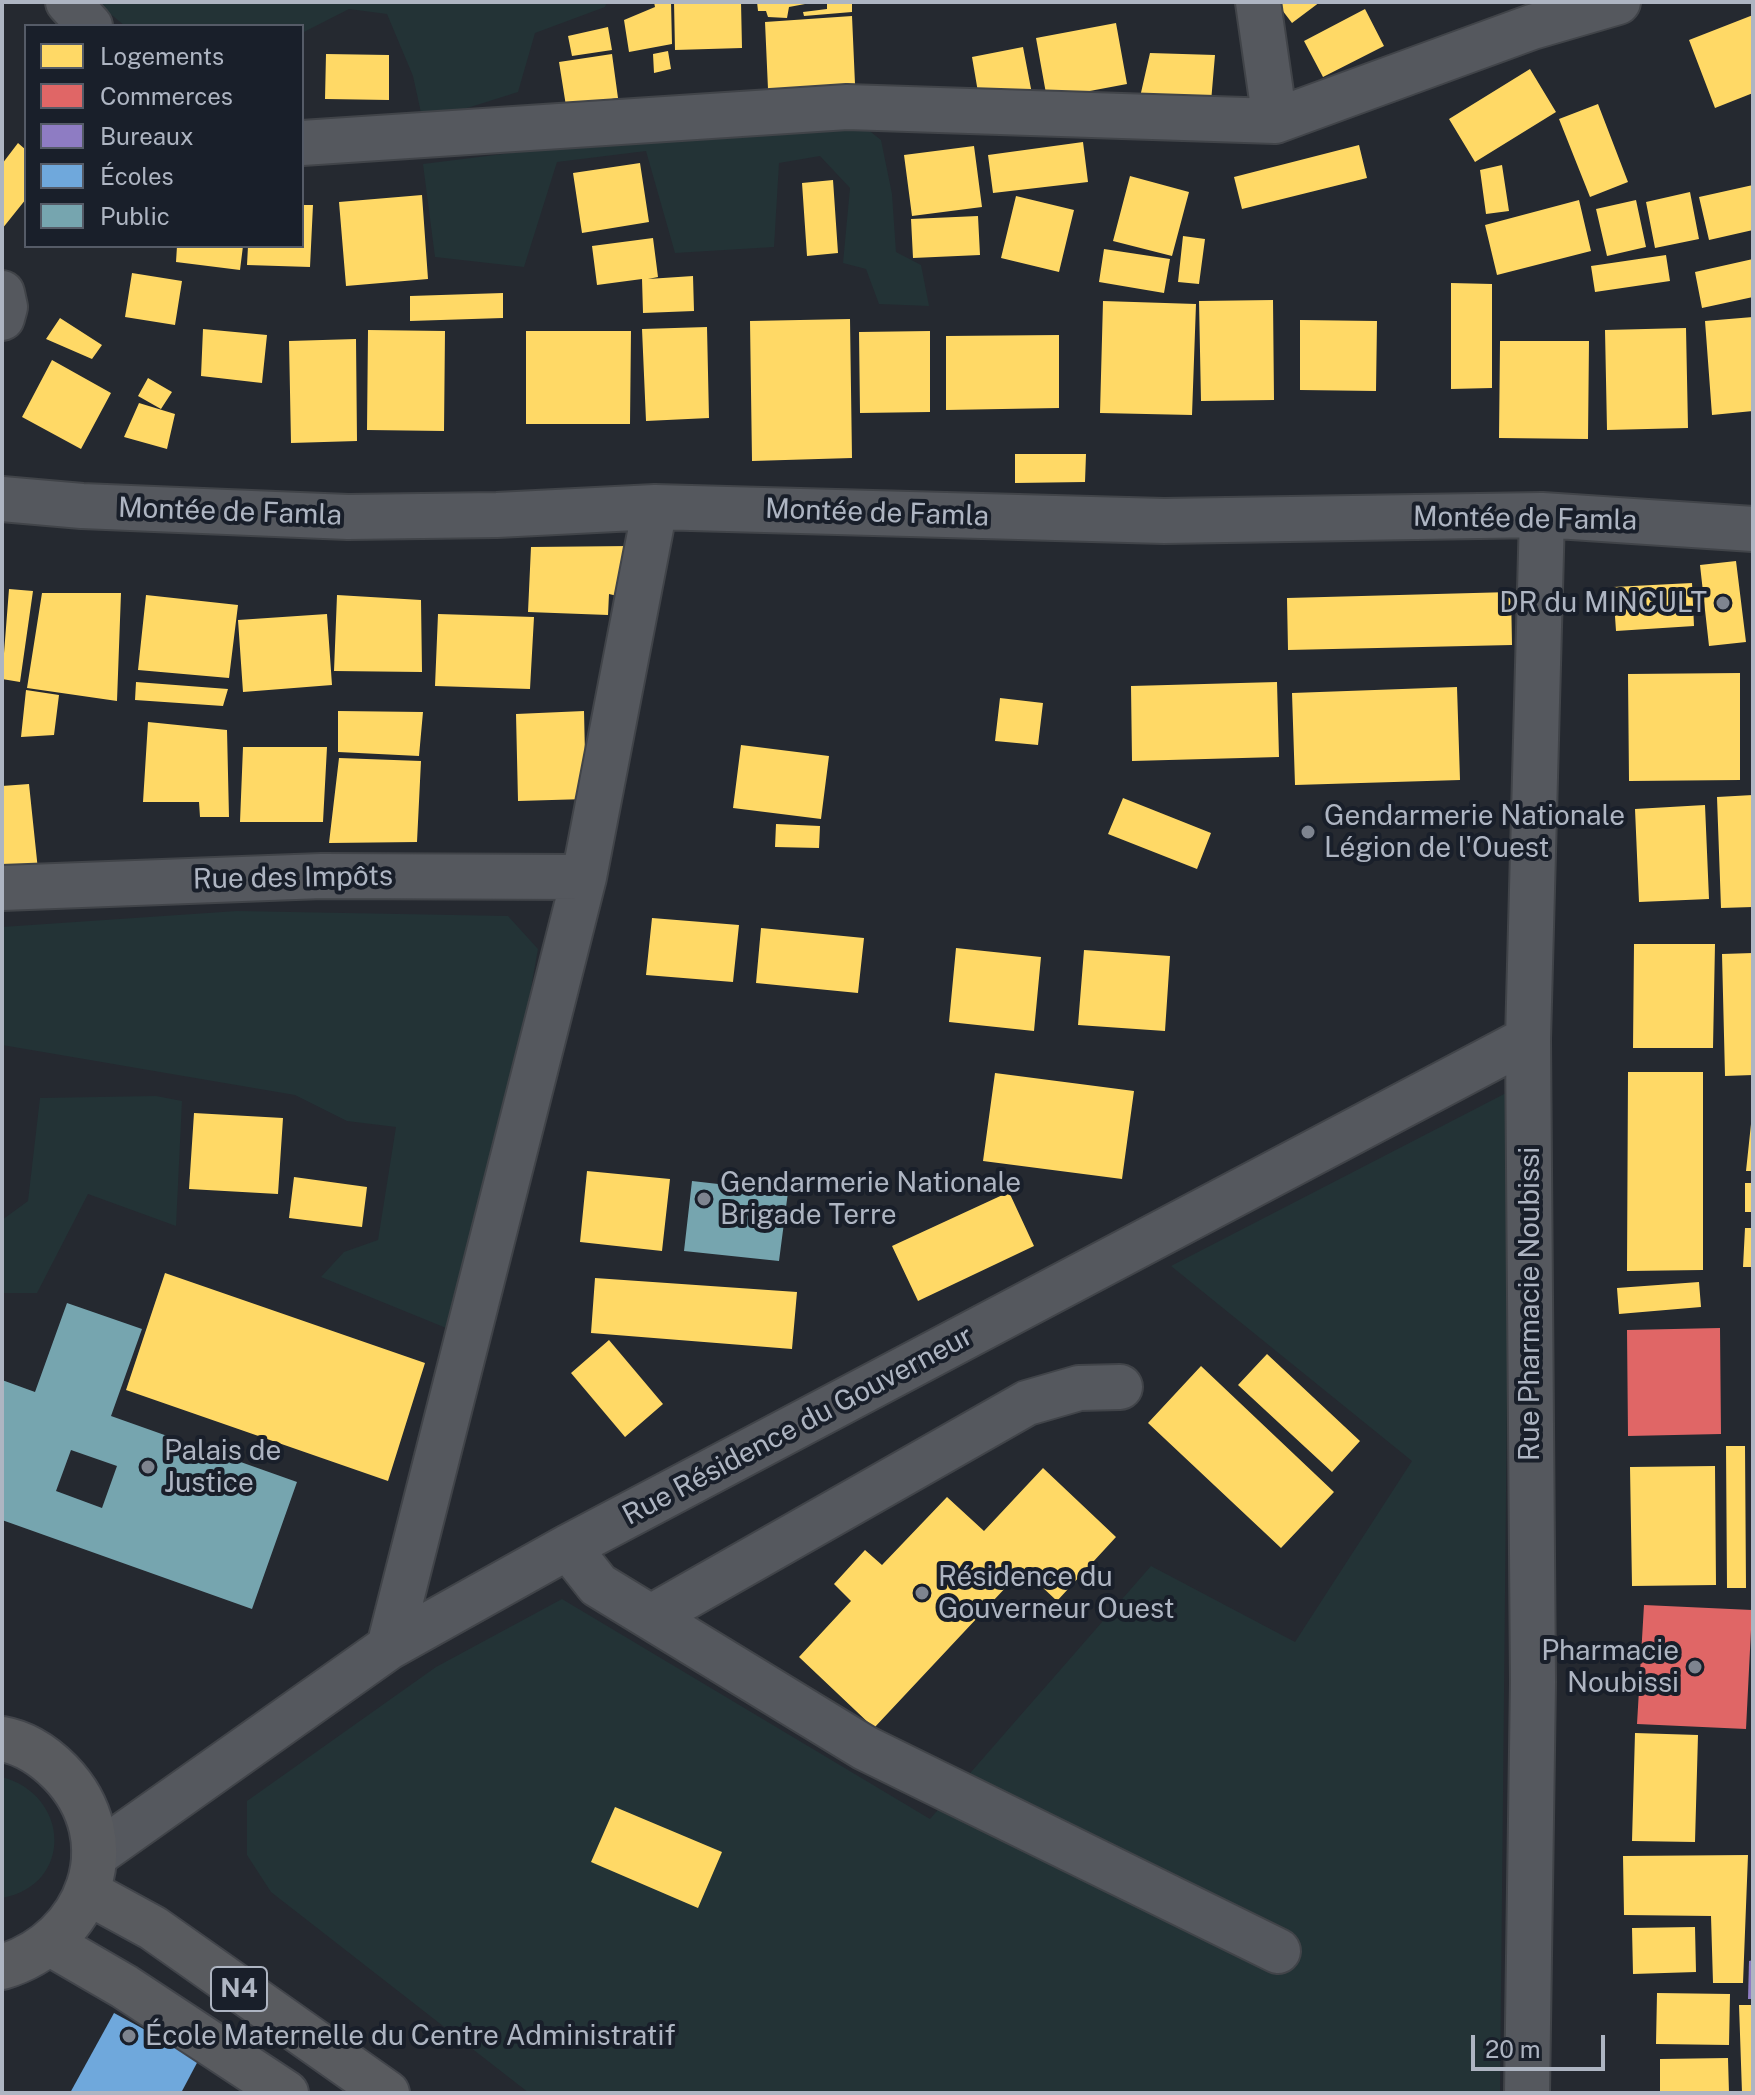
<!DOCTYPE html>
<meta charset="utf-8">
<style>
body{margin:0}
#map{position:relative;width:1755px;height:2095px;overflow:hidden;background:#252930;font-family:"Public Sans",sans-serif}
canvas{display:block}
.frame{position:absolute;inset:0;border:4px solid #aeb5c2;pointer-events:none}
.legend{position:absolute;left:24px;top:24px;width:280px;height:224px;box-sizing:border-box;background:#191f2a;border:2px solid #555b67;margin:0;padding:10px 14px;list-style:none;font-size:24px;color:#aeb5c2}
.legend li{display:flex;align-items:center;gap:16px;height:40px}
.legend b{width:40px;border:2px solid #555b67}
.scale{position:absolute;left:1471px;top:2035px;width:134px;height:36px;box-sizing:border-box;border:4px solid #aeb5c2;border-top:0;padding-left:10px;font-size:24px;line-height:28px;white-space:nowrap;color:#aeb5c2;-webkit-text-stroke:6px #191f2a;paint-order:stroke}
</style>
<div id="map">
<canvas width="1755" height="2095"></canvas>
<div class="frame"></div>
<ul class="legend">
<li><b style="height:22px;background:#ffd966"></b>Logements</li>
<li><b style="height:22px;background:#e06666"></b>Commerces</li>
<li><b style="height:22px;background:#8e7cc3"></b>Bureaux</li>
<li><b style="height:22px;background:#6fa8dc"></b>Écoles</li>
<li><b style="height:22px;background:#76a5af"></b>Public</li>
</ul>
<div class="scale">20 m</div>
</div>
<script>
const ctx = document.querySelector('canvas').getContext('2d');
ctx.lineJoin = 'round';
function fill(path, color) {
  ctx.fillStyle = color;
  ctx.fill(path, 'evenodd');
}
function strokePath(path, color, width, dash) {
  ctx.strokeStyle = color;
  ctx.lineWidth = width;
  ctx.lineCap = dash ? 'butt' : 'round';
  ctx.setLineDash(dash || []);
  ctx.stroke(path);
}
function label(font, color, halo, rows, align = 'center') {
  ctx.font = font + ' "Public Sans",sans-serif';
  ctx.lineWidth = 8;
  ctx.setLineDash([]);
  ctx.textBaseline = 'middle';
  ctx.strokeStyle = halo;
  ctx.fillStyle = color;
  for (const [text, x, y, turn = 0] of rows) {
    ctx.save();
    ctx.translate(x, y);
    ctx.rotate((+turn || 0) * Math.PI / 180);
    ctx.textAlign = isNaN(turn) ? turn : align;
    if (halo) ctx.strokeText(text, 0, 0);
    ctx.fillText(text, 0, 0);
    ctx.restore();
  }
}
const green = new Path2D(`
 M 96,2 L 607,2 L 605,7 L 535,33 L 518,92 L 423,122 L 413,76 L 387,14 L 349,9 L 302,33 L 302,26 L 125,26 Z
 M 858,122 L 881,140 L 892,194 L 896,252 L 921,265 L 929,306 L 879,304 L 866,269 L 843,263 L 850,188 L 820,156 L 779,163 L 774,247 L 675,253 L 646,151 L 557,162 L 524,267 L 435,257 L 423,164 L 663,134 Z
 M 237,911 L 508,916 L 538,949 L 520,1050 L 456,1332 L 321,1277 L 344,1252 L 378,1240 L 396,1127 L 347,1121 L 295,1095 L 2,1045 L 2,927 Z
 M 1510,1091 L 1500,2093 L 529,2093 L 271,1892 L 247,1855 L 247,1801 L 436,1667 L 562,1599 L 930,1819 L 1151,1566 L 1295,1642 L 1412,1461 L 1171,1266 Z
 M 156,1096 L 182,1101 L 176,1226 L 88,1194 L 37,1293 L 2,1293 L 2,1220 L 28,1201 L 40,1098 Z
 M 2,1777 C 70,1795 74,1885 2,1898 Z`);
const homes = new Path2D(`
 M 654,2 L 671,2 L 672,44 L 629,52 L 624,20 L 655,7 Z
 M 674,2 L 741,2 L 742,48 L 675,50 Z
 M 757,2 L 805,2 L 805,4 L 789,7 L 787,18 L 768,17 L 766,11 L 758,11 Z
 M 827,2 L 852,2 L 852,12 L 804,16 L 803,12 L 827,9 Z
 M 1276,2 L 1320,2 L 1292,23 Z
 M 1365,9 L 1384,46 L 1323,77 L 1304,41 Z
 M 1753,15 L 1753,93 L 1715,108 L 1689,40 Z
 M 852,16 L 855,84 L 768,89 L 765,22 Z
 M 1116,23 L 1127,84 L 1047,99 L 1036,38 Z
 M 608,27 L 612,50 L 572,56 L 568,36 Z
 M 1023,47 L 1032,94 L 980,104 L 972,57 Z
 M 668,51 L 671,69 L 654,73 L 653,54 Z
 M 1150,53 L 1215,55 L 1211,102 L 1140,97 Z
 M 326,54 L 389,55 L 389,100 L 325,99 Z
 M 612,54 L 618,98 L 566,106 L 559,62 Z
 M 1530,69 L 1556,112 L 1475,162 L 1449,119 Z
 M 1598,104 L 1628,182 L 1590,197 L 1559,119 Z
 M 1083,142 L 1088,182 L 993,193 L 988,155 Z
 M 18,143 L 26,150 L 26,199 L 2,229 L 2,164 Z
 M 1359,145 L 1367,178 L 1242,209 L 1234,177 Z
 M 974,146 L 982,207 L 912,216 L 904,155 Z
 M 640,163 L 649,222 L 582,233 L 573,173 Z
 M 1502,165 L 1509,211 L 1486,214 L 1480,170 Z
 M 1130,176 L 1189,192 L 1172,256 L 1113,241 Z
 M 833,180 L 838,253 L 807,256 L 802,183 Z
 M 1753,185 L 1753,230 L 1709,240 L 1699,197 Z
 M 1690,192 L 1699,239 L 1655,248 L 1646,202 Z
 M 422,195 L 428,279 L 346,286 L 339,202 Z
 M 1016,196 L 1074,210 L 1059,272 L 1001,258 Z
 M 1579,200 L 1591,251 L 1497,275 L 1485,225 Z
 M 1636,200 L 1646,247 L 1607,256 L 1596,209 Z
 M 302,205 L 313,205 L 310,267 L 247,265 L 248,246 L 302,246 Z
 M 978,216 L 980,255 L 913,258 L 911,219 Z
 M 1183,236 L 1205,239 L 1199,284 L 1178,282 Z
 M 653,238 L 658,277 L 648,279 L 693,276 L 694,311 L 643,313 L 642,279 L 597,285 L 592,246 Z
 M 177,246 L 243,246 L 240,270 L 176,262 Z
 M 1104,249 L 1170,259 L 1164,293 L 1099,282 Z
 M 1666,255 L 1670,281 L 1595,292 L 1591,266 Z
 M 1753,259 L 1753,297 L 1702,308 L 1695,272 Z
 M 132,273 L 182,281 L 175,325 L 125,317 Z
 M 1451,283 L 1492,284 L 1492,388 L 1451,389 Z
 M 503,293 L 503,318 L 410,321 L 410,296 Z
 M 1273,300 L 1274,400 L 1201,401 L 1199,301 Z
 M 1103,301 L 1196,304 L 1192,415 L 1100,413 Z
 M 1753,317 L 1753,411 L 1712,415 L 1705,321 Z
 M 60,318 L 102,345 L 92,359 L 46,339 Z
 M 850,319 L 852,458 L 752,461 L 750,321 Z
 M 1300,320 L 1377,321 L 1376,391 L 1300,390 Z
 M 707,327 L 709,418 L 646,421 L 642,329 Z
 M 1686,328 L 1688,428 L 1607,430 L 1605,330 Z
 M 203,329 L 267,335 L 262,383 L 201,376 Z
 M 368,330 L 445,331 L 444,431 L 367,430 Z
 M 526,331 L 631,331 L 630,424 L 526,424 Z
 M 930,331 L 930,412 L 860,413 L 859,332 Z
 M 1059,335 L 1059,408 L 946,410 L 946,336 Z
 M 356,339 L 357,441 L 291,443 L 289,341 Z
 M 1500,341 L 1589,341 L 1588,439 L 1499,438 Z
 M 52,360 L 111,393 L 81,449 L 22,417 Z
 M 148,378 L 172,392 L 161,409 L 138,396 Z
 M 139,403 L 175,414 L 167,449 L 124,437 Z
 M 1015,454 L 1086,454 L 1085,482 L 1015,483 Z
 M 631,546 L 626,598 L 609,594 L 608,615 L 528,612 L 531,547 Z
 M 1736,561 L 1746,642 L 1709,646 L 1700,565 Z
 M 1692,583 L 1694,626 L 1616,631 L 1613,587 Z
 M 9,589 L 33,591 L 20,682 L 2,679 Z
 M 1511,592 L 1512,645 L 1288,650 L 1287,598 Z
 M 42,593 L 121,593 L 117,701 L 27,688 Z
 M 146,595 L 238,605 L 229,678 L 138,670 Z
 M 337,595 L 421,600 L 422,672 L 334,671 Z
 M 327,614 L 332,685 L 243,692 L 238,620 Z
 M 438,614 L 534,617 L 530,689 L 435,686 Z
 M 1740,673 L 1740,780 L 1629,781 L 1628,674 Z
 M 136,682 L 228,689 L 223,706 L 135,700 Z
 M 1277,682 L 1279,757 L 1132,761 L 1131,686 Z
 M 1457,687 L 1460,780 L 1295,785 L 1292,693 Z
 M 26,690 L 59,695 L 54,735 L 21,737 Z
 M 1000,698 L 1043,703 L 1038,745 L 995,741 Z
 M 338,711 L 423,712 L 419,756 L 338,752 Z
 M 584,711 L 586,799 L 518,801 L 516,714 Z
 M 148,722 L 227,730 L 229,817 L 200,817 L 199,802 L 143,802 Z
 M 741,745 L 829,756 L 821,819 L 733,808 Z
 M 243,747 L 327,747 L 323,822 L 240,822 Z
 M 339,758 L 421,761 L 417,842 L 329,843 Z
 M 29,784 L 38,870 L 2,874 L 2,786 Z
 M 1753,795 L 1753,907 L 1721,908 L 1717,797 Z
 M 1123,798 L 1211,833 L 1197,869 L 1108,834 Z
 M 1705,805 L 1709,899 L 1639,902 L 1635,809 Z
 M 776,824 L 820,826 L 819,848 L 775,847 Z
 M 652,918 L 739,925 L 733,982 L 646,975 Z
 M 761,928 L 864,938 L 858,993 L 756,983 Z
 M 1634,944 L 1715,944 L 1713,1048 L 1633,1048 Z
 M 956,948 L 1041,957 L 1034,1031 L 949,1022 Z
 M 1084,950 L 1170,956 L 1165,1031 L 1078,1025 Z
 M 1753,953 L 1753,1075 L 1725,1076 L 1722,954 Z
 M 1628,1072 L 1703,1072 L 1703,1270 L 1627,1271 Z
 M 995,1073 L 1134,1091 L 1122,1179 L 983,1161 Z
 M 194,1113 L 283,1118 L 278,1194 L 189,1189 Z
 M 1751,1124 L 1753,1124 L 1753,1171 L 1746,1171 Z
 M 587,1171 L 670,1179 L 662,1251 L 580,1242 Z
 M 294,1177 L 367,1187 L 362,1227 L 289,1218 Z
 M 1745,1183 L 1753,1183 L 1753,1212 L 1745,1212 Z
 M 1009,1192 L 1034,1246 L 918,1301 L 892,1246 Z
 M 1745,1228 L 1753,1228 L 1753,1267 L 1743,1267 Z
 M 165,1273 L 425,1363 L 388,1481 L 126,1390 Z
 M 595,1278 L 797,1292 L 792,1349 L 591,1333 Z
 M 1699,1282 L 1701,1307 L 1619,1314 L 1617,1288 Z
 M 609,1340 L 663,1404 L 625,1437 L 571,1373 Z
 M 1267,1354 L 1360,1441 L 1332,1472 L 1238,1385 Z
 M 1201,1366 L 1334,1492 L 1281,1548 L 1148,1423 Z
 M 1726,1446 L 1745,1446 L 1746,1588 L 1727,1588 Z
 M 1715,1466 L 1716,1585 L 1632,1586 L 1630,1467 Z
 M 1043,1468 L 1116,1537 L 1057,1601 L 1023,1569 L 874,1728 L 799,1657 L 851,1601 L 834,1584 L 865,1550 L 882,1565 L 947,1497 L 984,1531 Z
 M 1635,1733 L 1698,1735 L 1695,1842 L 1632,1841 Z
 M 615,1807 L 722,1852 L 698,1908 L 591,1862 Z
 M 1748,1855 L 1743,1983 L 1713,1983 L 1711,1916 L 1624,1915 L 1623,1856 Z
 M 1695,1927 L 1696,1972 L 1633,1974 L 1632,1928 Z
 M 1657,1993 L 1730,1994 L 1729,2045 L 1656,2044 Z
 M 1739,2005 L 1753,2005 L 1753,2093 L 1742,2093 Z
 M 1728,2058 L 1729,2093 L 1660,2093 L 1660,2059 Z`);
const shops = new Path2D(`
 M 1720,1328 L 1721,1434 L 1628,1436 L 1627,1330 Z
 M 1644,1605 L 1752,1610 L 1746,1729 L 1637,1724 Z`);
const offices = new Path2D(`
 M 1753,1960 L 1753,1999 L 1748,1999 L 1749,1961 Z`);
const schools = new Path2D(`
 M 114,2013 L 199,2059 L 181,2093 L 70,2093 Z`);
const public = new Path2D(`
 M 692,1181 L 788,1192 L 779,1261 L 684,1251 Z
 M 67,1303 L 142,1329 L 111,1416 L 297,1482 L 252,1609 L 2,1520 L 2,1380 L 35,1392 ZM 71,1450 L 117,1466 L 102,1508 L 56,1491 Z`);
const minor = new Path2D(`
 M 68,2 L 90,26
 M 1258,2 L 1275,121
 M 302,143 L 847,107 L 1275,121 L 1532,27 L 1618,2
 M 2,293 L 5,307 L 2,318
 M 2,499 L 82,506 L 348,517 L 497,515 L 655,507 L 1164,521 L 1542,515 L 1753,529
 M 2,888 L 322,876 L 584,877
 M 568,1547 L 598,1585 L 865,1748 L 1278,1951
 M 651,1617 L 1027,1403 L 1079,1388 L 1120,1387
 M 389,1647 L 584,877 L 655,507
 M 94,1856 L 389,1647 L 568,1547 L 1528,1039
 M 1527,2093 L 1533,1682 L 1528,1039 L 1542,515`);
const highway = new Path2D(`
 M 2,1739 C 25,1743 44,1756 60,1772 C 127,1841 89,1941 2,1967
 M 87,1892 L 153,1928 L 387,2093
 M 51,1944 L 125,1987 L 286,2093`);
const markers = [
 [1723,603,8,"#7e848f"],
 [1308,832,8,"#7e848f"],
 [704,1199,8,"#7e848f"],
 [148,1467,8,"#7e848f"],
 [922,1593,8,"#7e848f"],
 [1695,1667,8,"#7e848f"],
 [129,2036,8,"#7e848f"]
];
const shields = [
 [239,1989,56]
];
const shieldNames = [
 ["N4",239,1989]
];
const streetNames = [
 ["Montée de Famla",230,512,2],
 ["Montée de Famla",877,513,2],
 ["Montée de Famla",1525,519,1],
 ["Rue des Impôts",293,878,-1],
 ["Rue Pharmacie Noubissi",1530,1304,-90],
 ["Rue Résidence du Gouverneur",798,1426,-28]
];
const poiNames = [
 ["DR du MINCULT",1707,603,"right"],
 ["Gendarmerie Nationale",1324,816],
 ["Légion de l'Ouest",1324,848],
 ["Gendarmerie Nationale",720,1183],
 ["Brigade Terre",720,1215],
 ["Palais de",164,1451],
 ["Justice",164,1483],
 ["Résidence du",938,1577],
 ["Gouverneur Ouest",938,1609],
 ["Pharmacie",1679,1651,"right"],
 ["Noubissi",1679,1683,"right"],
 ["École Maternelle du Centre Administratif",145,2036]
];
fill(green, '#233336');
fill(homes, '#ffd966');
fill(shops, '#e06666');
fill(offices, '#8e7cc3');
fill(schools, '#6fa8dc');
fill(public, '#76a5af');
strokePath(minor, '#414449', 48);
strokePath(highway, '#42454b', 48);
strokePath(minor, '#55585e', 44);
strokePath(highway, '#595b5f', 44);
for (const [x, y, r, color] of markers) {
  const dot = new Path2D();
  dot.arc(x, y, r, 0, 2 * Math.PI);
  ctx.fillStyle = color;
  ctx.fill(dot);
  strokePath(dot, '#191f2a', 3);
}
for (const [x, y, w] of shields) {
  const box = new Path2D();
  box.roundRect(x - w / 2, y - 22, w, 44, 6);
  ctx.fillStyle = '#191f2a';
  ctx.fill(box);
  strokePath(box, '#aeb5c2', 2);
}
label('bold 26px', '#aeb5c2', null, shieldNames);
label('28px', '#aeb5c2', '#191f2a', streetNames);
label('28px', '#aeb5c2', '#191f2a', poiNames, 'left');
</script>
